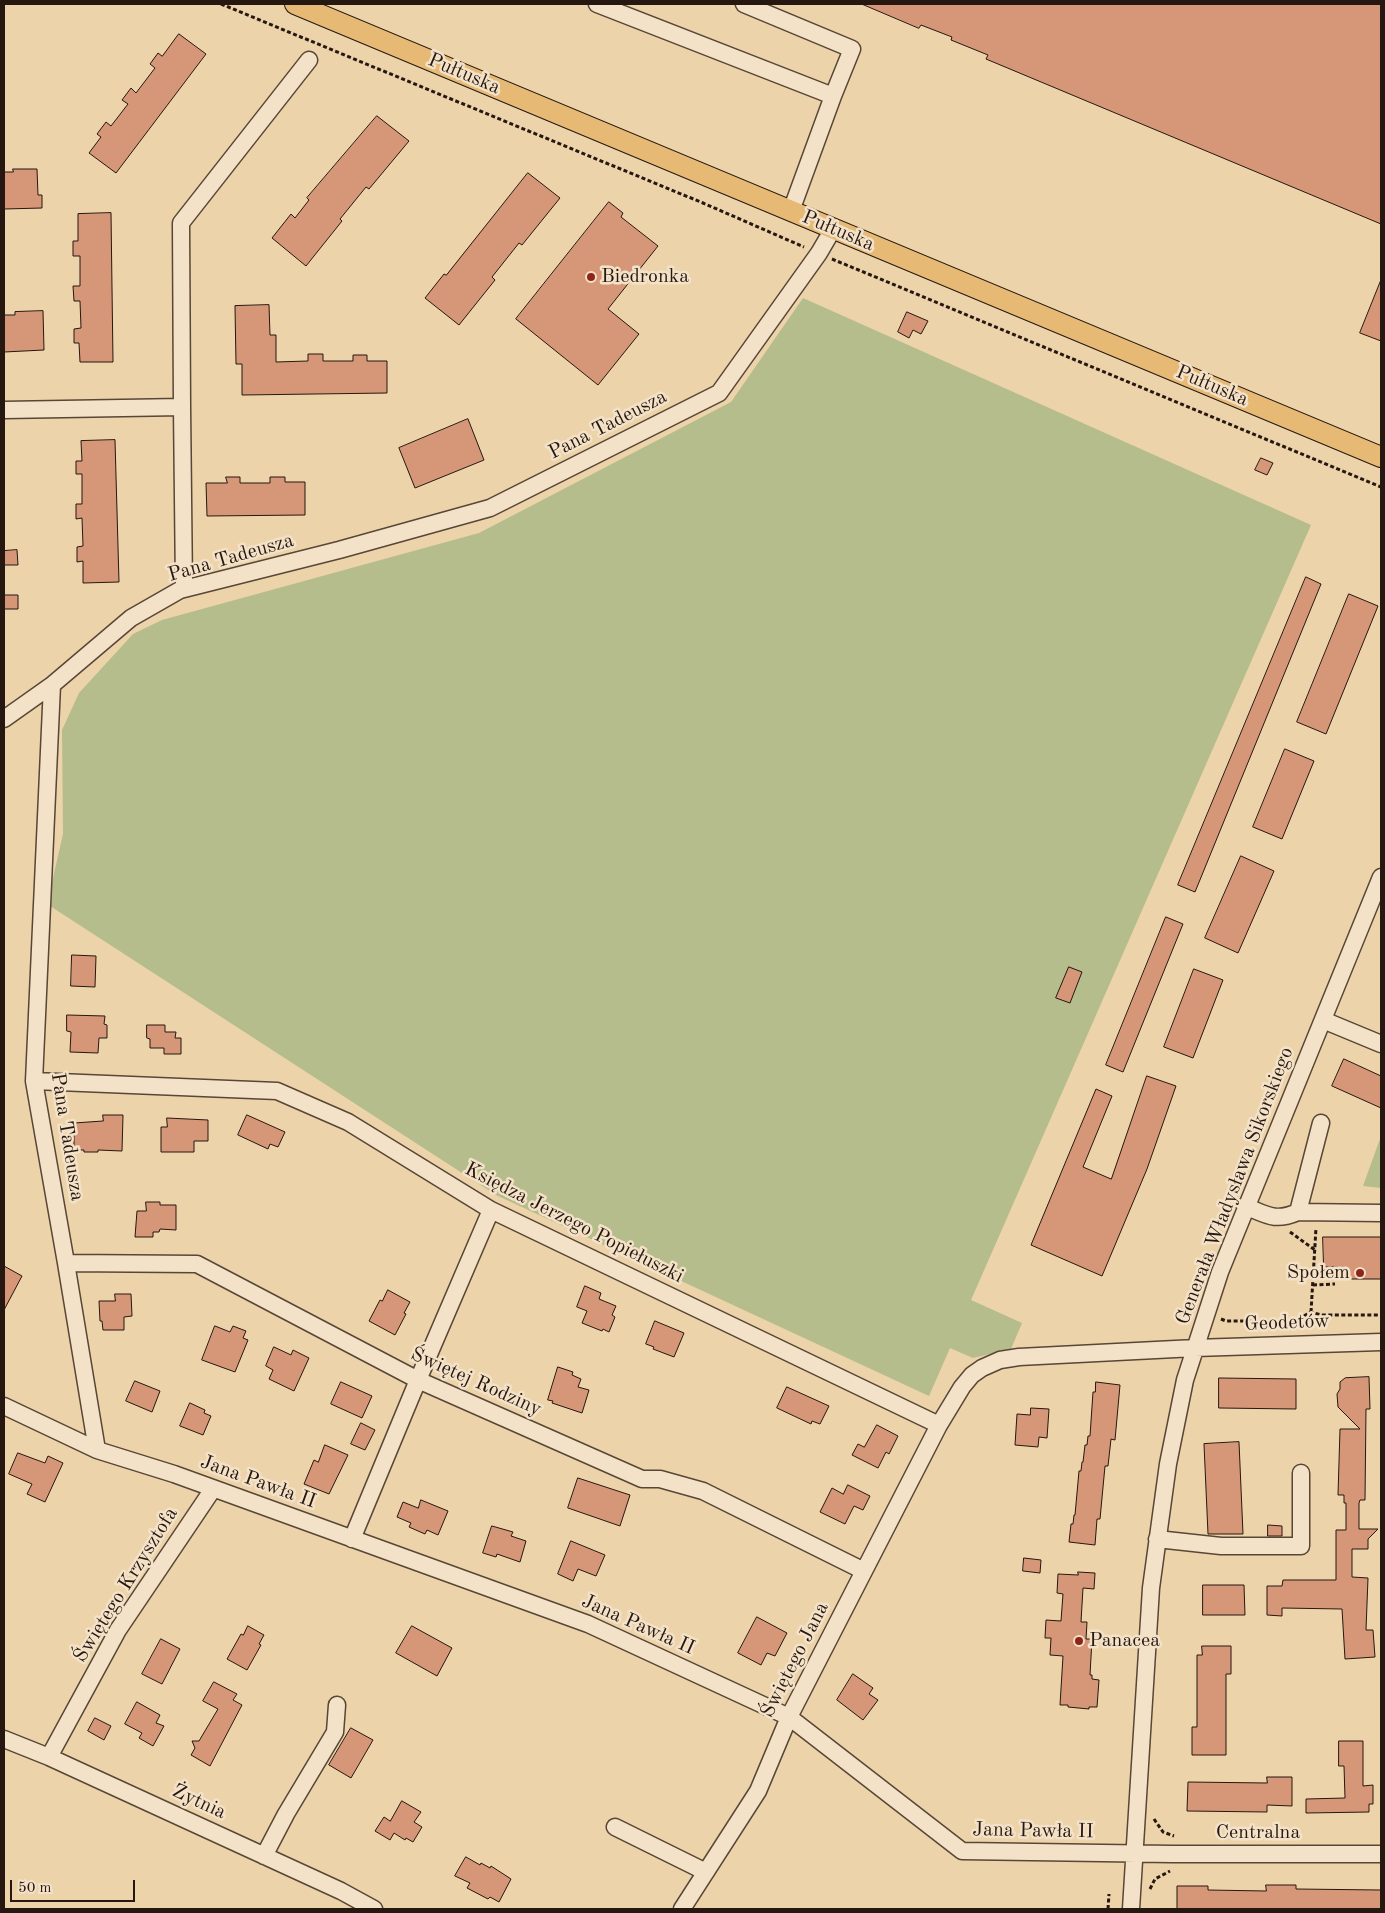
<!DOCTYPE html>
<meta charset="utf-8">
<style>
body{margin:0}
#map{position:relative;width:1385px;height:1913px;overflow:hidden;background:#ecd3aa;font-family:"Old Standard TT",serif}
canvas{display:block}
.frame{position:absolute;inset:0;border:5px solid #261710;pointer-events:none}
.scale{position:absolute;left:10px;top:1880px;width:125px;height:22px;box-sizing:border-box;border:2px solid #261710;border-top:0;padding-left:6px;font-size:15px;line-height:18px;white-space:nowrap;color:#261710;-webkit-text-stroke:4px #f3e2c8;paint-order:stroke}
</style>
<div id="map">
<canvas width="1385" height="1913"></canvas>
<div class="frame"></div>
<div class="scale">50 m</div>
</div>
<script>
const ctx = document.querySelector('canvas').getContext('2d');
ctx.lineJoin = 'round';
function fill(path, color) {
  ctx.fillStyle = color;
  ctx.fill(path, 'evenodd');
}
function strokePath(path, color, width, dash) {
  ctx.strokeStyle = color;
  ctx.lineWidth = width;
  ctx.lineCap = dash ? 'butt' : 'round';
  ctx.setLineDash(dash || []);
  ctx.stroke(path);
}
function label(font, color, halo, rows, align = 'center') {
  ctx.font = font + ' "Old Standard TT",serif';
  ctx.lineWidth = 5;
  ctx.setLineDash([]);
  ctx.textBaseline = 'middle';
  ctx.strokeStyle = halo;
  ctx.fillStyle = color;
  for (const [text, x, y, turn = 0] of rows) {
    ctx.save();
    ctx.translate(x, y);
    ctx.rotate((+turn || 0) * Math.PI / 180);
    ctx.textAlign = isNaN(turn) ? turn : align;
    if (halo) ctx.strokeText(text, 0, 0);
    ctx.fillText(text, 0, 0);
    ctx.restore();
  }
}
const green = new Path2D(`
 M 803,298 L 1311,525 L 971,1300 L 1022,1323 L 1011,1349 L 973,1358 L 950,1348 L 929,1396 L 496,1195 L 47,904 L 63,834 L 62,730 L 79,693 L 133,634 L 162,620 L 479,533 L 731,402 Z
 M 1381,1136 L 1381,1188 L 1363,1186 Z`);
const building = new Path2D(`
 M 862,4 L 1381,4 L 1381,224 L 986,59 L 988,55 L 951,40 L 952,37 L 921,25 L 919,28 Z
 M 179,34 L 206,54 L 116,173 L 89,153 L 101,137 L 97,134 L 106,122 L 111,126 L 128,104 L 122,100 L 131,88 L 136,93 L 155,68 L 150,64 L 158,53 L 162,56 Z
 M 377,116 L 409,141 L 369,189 L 366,187 L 340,219 L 342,221 L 306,266 L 272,238 L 291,214 L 295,218 L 309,200 L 307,198 Z
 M 13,169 L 37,169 L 38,195 L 42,195 L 42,208 L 4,209 L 4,172 L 13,172 Z
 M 528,173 L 560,198 L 522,245 L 519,243 L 492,277 L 495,280 L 459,325 L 425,298 L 444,274 L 446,275 Z
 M 609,202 L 623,213 L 621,217 L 658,246 L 608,309 L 639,334 L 598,385 L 516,319 Z
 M 111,213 L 113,362 L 80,362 L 79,343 L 74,343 L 74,329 L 81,328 L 80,301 L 74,301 L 73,286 L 80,286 L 80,256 L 73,256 L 73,241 L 78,241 L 78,214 Z
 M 1381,280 L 1381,341 L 1360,333 Z
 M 269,305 L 270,335 L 276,335 L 276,362 L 308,361 L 308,354 L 323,354 L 323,361 L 353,361 L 353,355 L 367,355 L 367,361 L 387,361 L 387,393 L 242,395 L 242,364 L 236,364 L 235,306 Z
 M 43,311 L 44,350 L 4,352 L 4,315 L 15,315 L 15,312 Z
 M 907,312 L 928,321 L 921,334 L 913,330 L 909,338 L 898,332 Z
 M 468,419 L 484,460 L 415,488 L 399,448 Z
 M 115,440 L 119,582 L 83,583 L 83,561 L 77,562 L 77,547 L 83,546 L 82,518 L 76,519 L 76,504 L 82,504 L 82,474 L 76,474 L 76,461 L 82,461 L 81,441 Z
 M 1261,458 L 1273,463 L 1267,475 L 1255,470 Z
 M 226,477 L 240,477 L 240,483 L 270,483 L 270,477 L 285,477 L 285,482 L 305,482 L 305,515 L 207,516 L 206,483 L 227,483 Z
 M 17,550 L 18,565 L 4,565 L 4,551 Z
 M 1306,577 L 1321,584 L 1195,892 L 1178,885 Z
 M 1349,594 L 1378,606 L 1326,734 L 1297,722 Z
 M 4,595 L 18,595 L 18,609 L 4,609 Z
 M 1285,749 L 1314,761 L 1282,839 L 1253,827 Z
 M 1241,856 L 1274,871 L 1238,953 L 1205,938 Z
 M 1166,917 L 1183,924 L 1123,1072 L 1106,1065 Z
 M 72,955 L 96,956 L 95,987 L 71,986 Z
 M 1069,967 L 1082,972 L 1070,1003 L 1056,998 Z
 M 1194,969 L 1223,980 L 1193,1058 L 1164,1047 Z
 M 67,1015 L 105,1016 L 104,1024 L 107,1025 L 107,1038 L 99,1038 L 98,1053 L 70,1052 L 71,1032 L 67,1031 Z
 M 147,1025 L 165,1025 L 165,1032 L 176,1032 L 175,1038 L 181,1038 L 181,1054 L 164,1054 L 164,1048 L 150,1048 L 150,1039 L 147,1038 Z
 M 1344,1059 L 1381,1076 L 1381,1108 L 1332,1086 Z
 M 1147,1076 L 1176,1086 L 1147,1169 L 1102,1276 L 1031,1245 L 1096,1089 L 1112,1096 L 1083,1167 L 1111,1179 Z
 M 103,1115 L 123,1115 L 122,1151 L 98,1150 L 98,1152 L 84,1152 L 84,1150 L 74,1150 L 74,1123 L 103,1121 Z
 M 247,1115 L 285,1132 L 278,1147 L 270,1144 L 268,1149 L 238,1135 Z
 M 167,1118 L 208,1120 L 208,1141 L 194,1141 L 194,1152 L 161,1152 L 161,1127 L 167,1127 Z
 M 146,1202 L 160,1202 L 160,1205 L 176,1205 L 176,1230 L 160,1229 L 159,1232 L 153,1232 L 153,1237 L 135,1237 L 137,1211 L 146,1211 Z
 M 1323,1237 L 1381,1237 L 1381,1279 L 1338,1279 L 1338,1267 L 1324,1267 Z
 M 4,1266 L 22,1276 L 4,1310 Z
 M 585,1286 L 601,1293 L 599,1299 L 616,1306 L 612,1315 L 615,1317 L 609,1332 L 603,1329 L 602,1331 L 582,1323 L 587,1311 L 577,1307 Z
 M 388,1290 L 410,1302 L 404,1313 L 406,1314 L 395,1335 L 369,1321 L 380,1300 L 382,1301 Z
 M 115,1294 L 131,1294 L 132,1316 L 124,1317 L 124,1330 L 103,1330 L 102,1321 L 100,1321 L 99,1301 L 115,1301 Z
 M 655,1321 L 684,1333 L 674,1357 L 653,1349 L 654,1347 L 646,1344 Z
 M 215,1326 L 230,1332 L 233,1326 L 246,1331 L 243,1338 L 248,1340 L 235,1372 L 202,1360 Z
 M 274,1347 L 291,1355 L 293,1350 L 309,1358 L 294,1391 L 269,1379 L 273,1370 L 266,1366 Z
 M 558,1367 L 573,1372 L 572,1375 L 581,1379 L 578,1387 L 589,1390 L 582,1413 L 552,1403 L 553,1401 L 548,1400 Z
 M 1369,1377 L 1370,1409 L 1366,1409 L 1365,1500 L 1360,1500 L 1359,1503 L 1359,1529 L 1378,1529 L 1368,1539 L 1368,1549 L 1352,1549 L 1352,1577 L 1368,1578 L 1366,1630 L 1373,1630 L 1375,1657 L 1345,1659 L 1342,1609 L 1282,1608 L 1282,1616 L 1267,1615 L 1267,1586 L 1282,1586 L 1283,1580 L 1336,1580 L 1336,1530 L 1346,1530 L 1346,1503 L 1344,1503 L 1344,1495 L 1338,1495 L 1340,1429 L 1360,1429 L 1338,1407 L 1337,1394 L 1340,1389 L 1340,1382 L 1345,1378 Z
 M 1219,1378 L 1296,1379 L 1296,1409 L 1219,1408 Z
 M 135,1381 L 160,1391 L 152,1412 L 126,1401 Z
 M 341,1382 L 372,1396 L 362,1418 L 331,1404 Z
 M 1096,1382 L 1120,1385 L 1115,1440 L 1111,1439 L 1108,1466 L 1105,1466 L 1100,1519 L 1097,1519 L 1095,1545 L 1069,1542 L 1071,1524 L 1073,1524 L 1074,1515 L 1075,1515 L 1079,1471 L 1081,1471 L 1082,1462 L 1083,1462 L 1085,1445 L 1087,1445 L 1088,1436 L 1090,1436 L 1093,1392 L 1095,1392 Z
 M 787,1387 L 829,1406 L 820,1424 L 812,1421 L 811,1424 L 777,1408 Z
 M 190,1403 L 205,1410 L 204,1413 L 211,1416 L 203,1435 L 180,1426 Z
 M 1031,1408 L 1049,1409 L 1047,1438 L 1039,1437 L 1038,1447 L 1015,1445 L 1017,1414 L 1030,1415 Z
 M 361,1423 L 375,1430 L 365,1450 L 351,1444 Z
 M 877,1425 L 898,1436 L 889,1454 L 886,1452 L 878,1468 L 852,1455 L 858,1444 L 864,1447 Z
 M 1239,1442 L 1243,1534 L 1208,1534 L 1204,1444 Z
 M 325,1445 L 348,1455 L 329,1494 L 304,1484 L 314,1460 L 318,1462 Z
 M 18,1453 L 45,1463 L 48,1456 L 63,1463 L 45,1502 L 27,1494 L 32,1484 L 9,1474 Z
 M 578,1478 L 630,1495 L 620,1526 L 568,1508 Z
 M 848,1485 L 870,1496 L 863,1510 L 854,1506 L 845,1524 L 820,1512 L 832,1488 L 843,1494 Z
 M 421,1500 L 448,1511 L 438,1535 L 427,1530 L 425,1534 L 409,1527 L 411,1523 L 397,1517 L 403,1502 L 418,1508 Z
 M 1268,1525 L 1282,1526 L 1282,1536 L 1268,1536 Z
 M 492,1526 L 513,1532 L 511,1536 L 526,1541 L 520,1562 L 497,1554 L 496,1557 L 483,1553 Z
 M 571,1541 L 605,1555 L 596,1576 L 578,1569 L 573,1581 L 558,1574 Z
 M 1024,1558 L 1041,1560 L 1040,1573 L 1023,1571 Z
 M 1078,1572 L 1095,1573 L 1094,1589 L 1083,1588 L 1081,1622 L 1087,1622 L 1086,1639 L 1092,1639 L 1090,1675 L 1092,1675 L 1092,1679 L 1099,1680 L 1097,1707 L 1089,1707 L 1089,1709 L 1068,1707 L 1068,1705 L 1060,1705 L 1063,1656 L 1050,1655 L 1051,1638 L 1045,1638 L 1046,1620 L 1061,1621 L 1063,1594 L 1057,1593 L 1058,1574 L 1078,1575 Z
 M 1203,1585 L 1244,1585 L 1245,1615 L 1203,1615 Z
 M 757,1617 L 787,1633 L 775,1656 L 767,1653 L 761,1665 L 738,1653 Z
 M 248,1626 L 264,1635 L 259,1644 L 261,1645 L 247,1670 L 227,1659 L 241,1634 L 243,1635 Z
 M 412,1626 L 452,1648 L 437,1676 L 396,1653 Z
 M 161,1639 L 180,1649 L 162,1684 L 142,1674 Z
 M 1202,1646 L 1231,1646 L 1231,1674 L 1226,1674 L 1226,1755 L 1192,1755 L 1192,1727 L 1197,1727 L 1197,1655 L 1202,1655 Z
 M 853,1674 L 873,1688 L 869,1694 L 878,1700 L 863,1720 L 837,1700 Z
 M 214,1682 L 237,1694 L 233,1700 L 242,1705 L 210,1766 L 191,1755 L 195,1748 L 192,1741 L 199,1741 L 218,1709 L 203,1701 Z
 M 137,1702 L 160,1715 L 156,1723 L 164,1726 L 153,1746 L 139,1738 L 142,1733 L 125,1724 Z
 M 95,1718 L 111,1726 L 104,1740 L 88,1731 Z
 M 351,1728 L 373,1740 L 351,1778 L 329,1765 Z
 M 1339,1741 L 1363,1741 L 1363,1786 L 1373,1785 L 1373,1804 L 1369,1804 L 1369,1812 L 1306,1813 L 1306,1799 L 1345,1798 L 1344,1766 L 1339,1766 Z
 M 1267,1777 L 1292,1777 L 1292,1806 L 1267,1805 L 1267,1812 L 1187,1811 L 1188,1782 L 1267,1783 Z
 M 402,1801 L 421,1812 L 414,1822 L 422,1827 L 413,1842 L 406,1838 L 405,1840 L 394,1833 L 390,1840 L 375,1831 L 384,1817 L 390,1821 Z
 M 466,1857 L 480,1865 L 481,1863 L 490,1868 L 491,1866 L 511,1879 L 499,1902 L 490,1897 L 488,1899 L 467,1888 L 470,1883 L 455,1876 Z
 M 1266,1885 L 1296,1885 L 1296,1889 L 1381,1890 L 1381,1909 L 1177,1909 L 1177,1886 L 1208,1886 L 1208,1890 L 1266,1891 Z`);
const path = new Path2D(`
 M 221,4 L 703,203 L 804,247
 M 832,259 L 1381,487
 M 1290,1232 L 1315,1250
 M 1313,1285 L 1335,1284
 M 1311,1312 L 1316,1228
 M 1221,1319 L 1226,1321 L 1295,1321 L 1311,1312 L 1321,1315 L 1381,1315
 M 1154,1819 L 1163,1832 L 1174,1836
 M 1150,1889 L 1155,1879 L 1170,1871
 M 1108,1909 L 1109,1894`);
const minor = new Path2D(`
 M 597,4 L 833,96 L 791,211
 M 744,4 L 852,49 L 833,96
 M 182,407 L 181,223 L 309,60
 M 4,410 L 182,407 L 184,589
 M 4,719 L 52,685
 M 1323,1020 L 1381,1044
 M 34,1081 L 277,1091 L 348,1122 L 491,1210 L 939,1425
 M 1245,1206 C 1267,1215 1275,1222 1298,1212 L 1321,1123
 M 1298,1212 L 1381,1213
 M 66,1263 L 197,1264 L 418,1380 L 642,1479 L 660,1479 L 703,1491 L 864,1571
 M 4,1406 L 97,1450 L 174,1474 L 588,1624 L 789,1717 L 962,1851 L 1172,1854 L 1381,1854
 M 97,1450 L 66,1263 L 34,1081 L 52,685 L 131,618 L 180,590 L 339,550 L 490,508 L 719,393 L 819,253 L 833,229
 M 352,1539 L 418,1380 L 491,1210
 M 1157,1539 L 1221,1546 L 1301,1546 L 1301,1473
 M 4,1739 L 49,1757 L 341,1891 L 374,1909
 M 49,1757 L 118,1630 L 213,1489
 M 615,1827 L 706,1872
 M 264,1856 L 286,1814 L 335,1732 L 337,1705
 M 682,1909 L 758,1791 L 789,1717 L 939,1425 L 962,1387 L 972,1375 L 982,1368 L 1000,1360 L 1019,1357 L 1195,1348 L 1381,1342
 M 1131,1909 L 1151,1588 L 1168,1464 L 1185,1380 L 1220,1272 L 1381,877`);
const major = new Path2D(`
 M 295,4 L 1381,457`);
const markers = [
 [591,277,5,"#8f2418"],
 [1360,1273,5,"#8f2418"],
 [1079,1641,5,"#8f2418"]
];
const streetNames = [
 ["Pułtuska",464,74,23],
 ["Pułtuska",838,231,23],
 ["Pułtuska",1212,386,23],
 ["Pana Tadeusza",608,425,-27],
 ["Pana Tadeusza",231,558,-16],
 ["Pana Tadeusza",67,1137,81],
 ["Generała Władysława Sikorskiego",1235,1186,-69],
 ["Księdza Jerzego Popiełuszki",574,1223,27],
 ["Geodetów",1287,1323,-2],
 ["Świętej Rodziny",476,1382,24],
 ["Jana Pawła II",258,1482,20],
 ["Świętego Krzysztofa",126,1585,-58],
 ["Jana Pawła II",638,1625,24],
 ["Świętego Jana",795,1660,-63],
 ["Żytnia",199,1802,25],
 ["Jana Pawła II",1033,1831,1],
 ["Centralna",1258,1833]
];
const poiNames = [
 ["Biedronka",601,277],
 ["Społem",1350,1273,"right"],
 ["Panacea",1089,1641]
];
fill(green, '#b4bd8b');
fill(building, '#d69678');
strokePath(building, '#261710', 1);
strokePath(minor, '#584636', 19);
strokePath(major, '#261710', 22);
strokePath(path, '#261710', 3, [4, 2.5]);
strokePath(minor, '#f3e2c8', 16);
strokePath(major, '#e6ba75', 20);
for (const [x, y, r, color] of markers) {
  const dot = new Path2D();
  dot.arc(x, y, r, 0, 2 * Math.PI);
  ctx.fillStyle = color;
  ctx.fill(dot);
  strokePath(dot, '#f3e2c8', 2);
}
label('20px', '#261710', '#f3e2c8', streetNames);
label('20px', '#261710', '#f3e2c8', poiNames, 'left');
</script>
